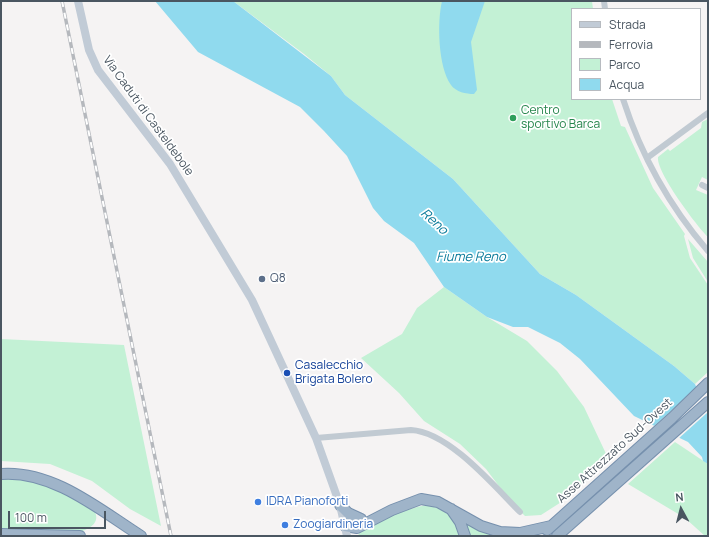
<!DOCTYPE html>
<style>
body{margin:0}
#map{position:relative;width:709px;height:537px;overflow:hidden;background:#f5f3f3;font-family:Manrope,sans-serif}
canvas{display:block}
.frame{position:absolute;inset:0;border:2px solid #4a5661;pointer-events:none}
.legend{position:absolute;left:571px;top:8px;width:130px;height:92px;box-sizing:border-box;background:#fff;border:1px solid #b7bbc0;margin:0;padding:5px 7px;list-style:none;font-size:12px;color:#4a5661}
.legend li{display:flex;align-items:center;gap:8px;height:20px}
.legend b{width:20px;border:1px solid #b7bbc0}
.north{position:absolute;left:661px;top:489px;width:40px;height:40px;-webkit-text-stroke:3px #fff;paint-order:stroke;rotate:353deg;font-size:11px;font-weight:700;line-height:16px;text-align:center;color:#4a5661}
.north::after{content:'';display:block;margin:auto;width:14px;height:18px;background:#4a5661;clip-path:polygon(50% 0,100% 100%,50% 72%,0 100%)}
.scale{position:absolute;left:8px;top:511px;width:98px;height:18px;box-sizing:border-box;border:2px solid #4a5661;border-top:0;padding-left:5px;font-size:12px;line-height:14px;white-space:nowrap;color:#4a5661;-webkit-text-stroke:3px #fff;paint-order:stroke}
</style>
<div id="map">
<canvas width="709" height="537"></canvas>
<div class="frame"></div>
<ul class="legend">
<li><b style="height:5px;background:#c1cbd6"></b>Strada</li>
<li><b style="height:5px;background:#b5b8bd"></b>Ferrovia</li>
<li><b style="height:11px;background:#c3f1d5"></b>Parco</li>
<li><b style="height:11px;background:#90daee"></b>Acqua</li>
</ul>
<div class="north">N</div>
<div class="scale">100 m</div>
</div>
<script>
const ctx = document.querySelector('canvas').getContext('2d');
ctx.lineJoin = 'round';
function fill(path, color) {
  ctx.fillStyle = color;
  ctx.fill(path, 'evenodd');
}
function strokePath(path, color, width, dash) {
  ctx.strokeStyle = color;
  ctx.lineWidth = width;
  ctx.lineCap = dash ? 'butt' : 'round';
  ctx.setLineDash(dash || []);
  ctx.stroke(path);
}
function label(font, color, halo, rows, align = 'center') {
  ctx.font = font + ' Manrope,sans-serif';
  ctx.lineWidth = 3.5;
  ctx.setLineDash([]);
  ctx.textBaseline = 'middle';
  ctx.strokeStyle = halo;
  ctx.fillStyle = color;
  for (const [text, x, y, turn = 0] of rows) {
    ctx.save();
    ctx.translate(x, y);
    ctx.rotate((+turn || 0) * Math.PI / 180);
    ctx.textAlign = isNaN(turn) ? turn : align;
    if (halo) ctx.strokeText(text, 0, 0);
    ctx.fillText(text, 0, 0);
    ctx.restore();
  }
}
const green = new Path2D(`
 M 233,1 L 592,1 L 593,9 L 572,9 L 572,99 L 612,99 L 621,126 L 625,127 L 653,188 L 685,234 L 684,236 L 690,258 L 708,285 L 708,372 L 695,384 L 674,366 L 576,295 L 540,274 L 453,179 L 345,95 L 331,76 L 304,54 Z
 M 708,119 L 708,180 L 702,177 L 696,190 L 708,195 L 708,237 C 696,225 656,172 658,157 L 668,149 L 670,151 L 701,128 L 702,122 Z
 M 688,239 L 708,262 L 708,282 L 693,258 Z
 M 444,287 L 487,317 L 527,341 L 557,371 L 584,407 L 609,460 L 566,499 L 541,515 L 525,516 L 511,502 L 486,469 L 460,444 L 424,421 L 399,393 L 361,358 L 402,334 L 417,308 Z
 M 1,339 L 124,345 L 161,526 L 130,509 L 92,481 L 50,464 L 1,461 Z
 M 675,442 L 708,464 L 708,536 L 705,536 L 685,518 L 628,484 Z
 M 1,475 L 47,484 L 93,509 C 102,521 91,529 79,532 L 1,530 Z
 M 427,505 C 447,510 454,517 461,536 L 358,536 L 360,531 C 382,520 403,509 427,505 Z
 M 464,520 L 501,536 L 468,536 Z`);
const water = new Path2D(`
 M 155,1 L 233,1 L 331,76 L 345,95 L 453,179 L 540,274 L 576,295 L 674,366 L 695,384 L 708,416 L 708,464 L 703,461 L 702,457 L 688,442 L 634,416 L 580,359 L 560,343 L 528,327 L 513,327 L 487,317 L 444,287 L 414,243 L 384,221 L 373,208 L 347,156 L 324,131 L 300,107 L 198,52 Z
 M 442,1 L 485,1 L 471,42 L 477,90 L 474,94 C 466,94 456,92 451,85 C 438,67 437,22 442,1 Z`);
const pier = new Path2D(`
 M 698,387 L 708,412 L 678,439 L 653,427 Z`);
const minor = new Path2D(`
 M 604,1 L 605,9
 M 623,99 C 641,155 670,207 708,251
 M 647,158 L 708,113
 M 702,185 L 708,188
 M 316,438 L 411,430 C 449,432 494,486 520,512`);
const secondary = new Path2D(`
 M 78,1 L 89,50 L 98,70 L 170,164 L 252,300 L 316,438 L 340,505 L 347,536`);
const trunk = new Path2D(`
 M 1,474 C 53,470 100,510 141,536
 M 340,505 L 348,513 L 361,519
 M 451,509 L 460,522 L 465,536
 M 359,518 L 348,522 L 345,526 L 357,528 L 392,510 L 421,499 L 438,502 L 481,526 L 500,532 L 520,533 L 551,526
 M 547,530 L 672,418 L 708,383
 M 1,534 L 80,536
 M 557,536 L 708,402`);
const rail = new Path2D(`
 M 62,1 L 171,536`);
const markers = [
 [513,118,4,"#2e9e5b"],
 [262,279,4,"#5c6f8a"],
 [287,373,4,"#1a4fb4"],
 [258,502,4,"#3f7fe0"],
 [285,525,4,"#3f7fe0"]
];
const leisureNames = [
 ["Centro",521,111],
 ["sportivo Barca",521,125]
];
const streetNames = [
 ["Via Caduti di Casteldebole",148,116,54],
 ["Asse Attrezzato Sud-Ovest",615,451,-42]
];
const serviceNames = [
 ["Q8",270,279]
];
const transitNames = [
 ["Casalecchio",295,366],
 ["Brigata Bolero",295,380]
];
const shopNames = [
 ["IDRA Pianoforti",266,502],
 ["Zoogiardineria",293,525]
];
const waterNames = [
 ["Reno",434,222,42],
 ["Fiume Reno",471,257]
];
fill(green, '#c3f1d5');
fill(water, '#90daee');
fill(pier, '#f5f3f3');
strokePath(trunk, '#7690ad', 12);
strokePath(minor, '#c1cad2', 6);
strokePath(secondary, '#c1cbd6', 8);
strokePath(trunk, '#9fb4c9', 10);
strokePath(rail, '#b5b8bd', 3.5);
strokePath(rail, '#fff', 2, [6]);
for (const [x, y, r, color] of markers) {
  const dot = new Path2D();
  dot.arc(x, y, r, 0, 2 * Math.PI);
  ctx.fillStyle = color;
  ctx.fill(dot);
  strokePath(dot, '#fff', 1.5);
}
label('12px', '#27864d', '#fff', leisureNames, 'left');
label('12px', '#4a5661', '#fff', streetNames);
label('12px', '#4e5e75', '#fff', serviceNames, 'left');
label('12px', '#164399', '#fff', transitNames, 'left');
label('12px', '#366cbe', '#fff', shopNames, 'left');
label('italic 13px', '#0c7c9b', '#fff', waterNames);
</script>
